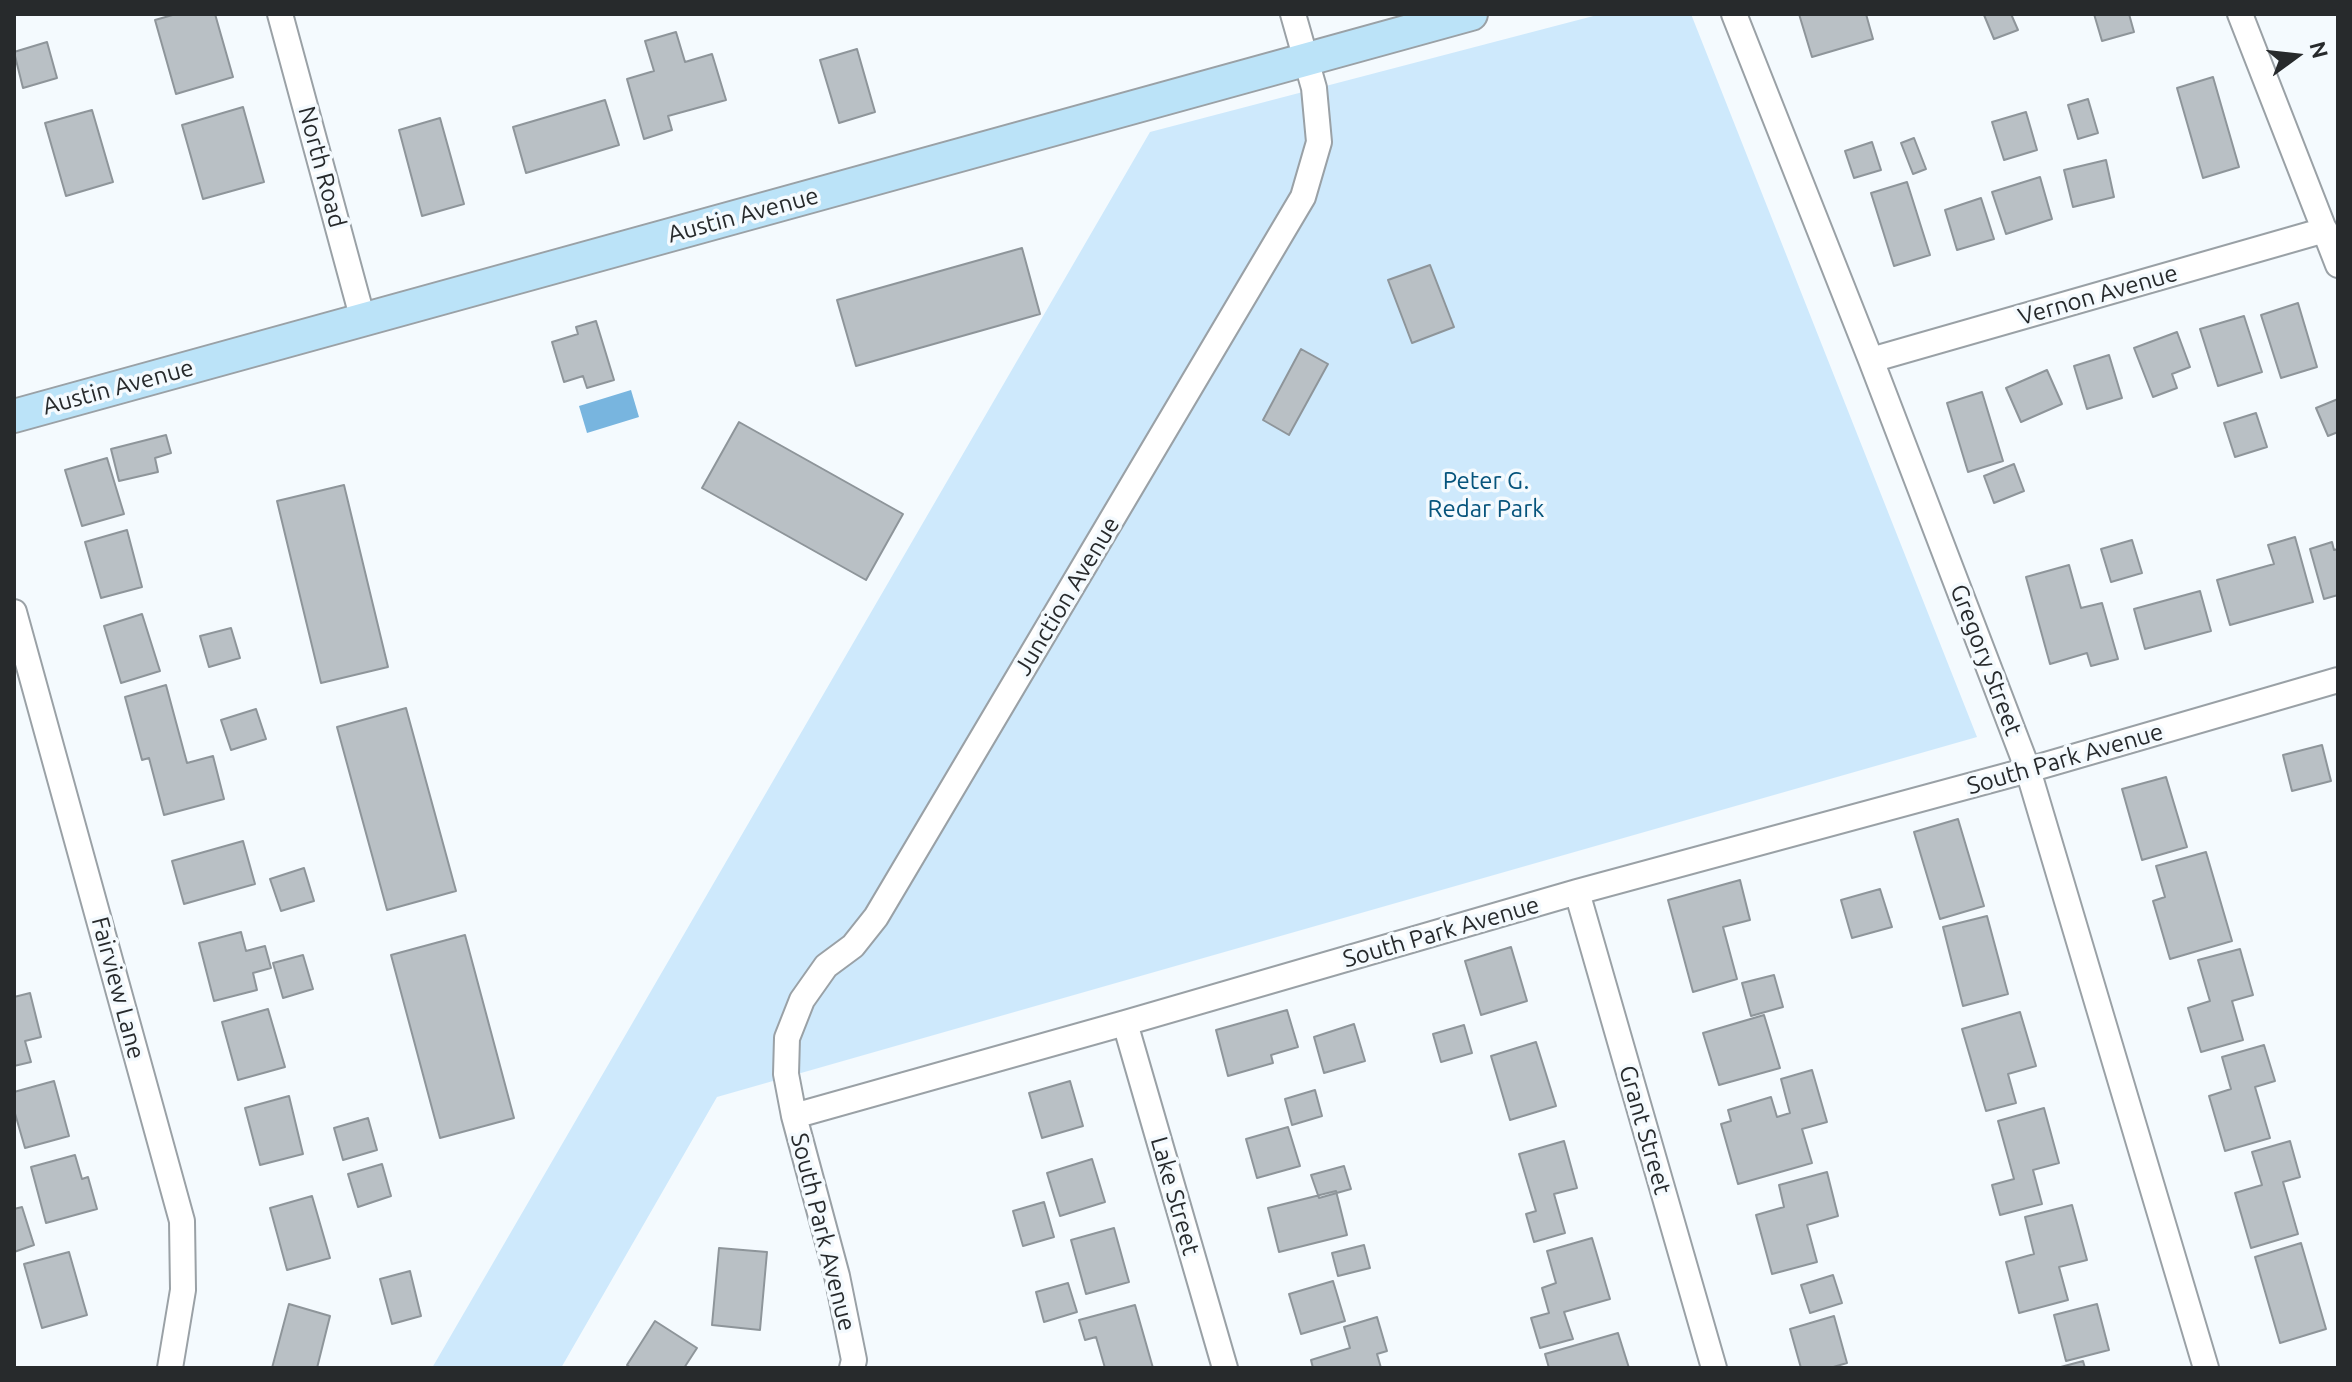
<!DOCTYPE html>
<style>
body{margin:0}
#map{position:relative;width:2352px;height:1382px;overflow:hidden;background:#f4fafe;font-family:Ubuntu,sans-serif}
canvas{display:block}
.frame{position:absolute;inset:0;border:16px solid #272a2c;pointer-events:none}
.north{position:absolute;left:2256px;top:16px;width:80px;height:80px;-webkit-text-stroke:6px #f4fafe;paint-order:stroke;rotate:75deg;font-size:22px;font-weight:700;line-height:32px;text-align:center;color:#272a2c}
.north::after{content:'';display:block;margin:auto;width:28px;height:36px;background:#272a2c;clip-path:polygon(50% 0,100% 100%,50% 72%,0 100%)}
</style>
<div id="map">
<canvas width="2352" height="1382"></canvas>
<div class="frame"></div>
<div class="north">N</div>
</div>
<script>
const ctx = document.querySelector('canvas').getContext('2d');
ctx.lineJoin = 'round';
function fill(path, color) {
  ctx.fillStyle = color;
  ctx.fill(path, 'evenodd');
}
function strokePath(path, color, width, dash) {
  ctx.strokeStyle = color;
  ctx.lineWidth = width;
  ctx.lineCap = dash ? 'butt' : 'round';
  ctx.setLineDash(dash || []);
  ctx.stroke(path);
}
function label(font, color, halo, rows, align = 'center') {
  ctx.font = font + ' Ubuntu,sans-serif';
  ctx.lineWidth = 7;
  ctx.setLineDash([]);
  ctx.textBaseline = 'middle';
  ctx.strokeStyle = halo;
  ctx.fillStyle = color;
  for (const [text, x, y, turn = 0] of rows) {
    ctx.save();
    ctx.translate(x, y);
    ctx.rotate((+turn || 0) * Math.PI / 180);
    ctx.textAlign = isNaN(turn) ? turn : align;
    if (halo) ctx.strokeText(text, 0, 0);
    ctx.fillText(text, 0, 0);
    ctx.restore();
  }
}
const green = new Path2D(`
 M 1601,14 L 1691,14 L 1977,737 L 717,1097 L 561,1368 L 432,1368 L 1150,132 Z`);
const water = new Path2D(`
 M 631,390 L 639,417 L 587,433 L 579,406 Z`);
const building = new Path2D(`
 M 176,14 L 215,14 L 233,77 L 176,94 L 155,20 Z
 M 1799,14 L 1866,14 L 1873,39 L 1812,57 Z
 M 2011,14 L 2018,30 L 1994,39 L 1984,15 Z
 M 2094,14 L 2129,14 L 2134,32 L 2102,41 Z
 M 676,32 L 685,62 L 712,54 L 726,100 L 668,116 L 672,130 L 644,139 L 627,79 L 654,71 L 645,41 Z
 M 47,42 L 57,78 L 23,88 L 14,52 Z
 M 857,49 L 875,112 L 839,123 L 820,60 Z
 M 2213,77 L 2239,167 L 2203,178 L 2177,88 Z
 M 2088,99 L 2098,133 L 2078,139 L 2068,105 Z
 M 605,100 L 619,145 L 526,173 L 513,127 Z
 M 243,107 L 264,182 L 203,199 L 182,125 Z
 M 92,110 L 113,182 L 66,196 L 45,123 Z
 M 2026,112 L 2037,150 L 2004,160 L 1992,122 Z
 M 440,118 L 464,204 L 422,216 L 399,130 Z
 M 1914,138 L 1926,169 L 1913,174 L 1901,143 Z
 M 1872,142 L 1881,170 L 1854,178 L 1845,151 Z
 M 2106,160 L 2114,197 L 2073,207 L 2064,170 Z
 M 2040,177 L 2052,219 L 2006,234 L 1992,192 Z
 M 1907,182 L 1930,255 L 1894,266 L 1871,193 Z
 M 1981,198 L 1994,239 L 1957,250 L 1945,210 Z
 M 1022,248 L 1040,314 L 856,366 L 837,300 Z
 M 1430,265 L 1454,327 L 1412,343 L 1388,280 Z
 M 2298,303 L 2317,367 L 2281,378 L 2261,315 Z
 M 2244,316 L 2262,372 L 2218,386 L 2200,329 Z
 M 596,321 L 614,380 L 587,388 L 583,376 L 564,382 L 552,342 L 578,334 L 576,327 Z
 M 2177,332 L 2190,367 L 2172,374 L 2177,388 L 2153,397 L 2134,348 Z
 M 1301,349 L 1328,364 L 1289,435 L 1263,420 Z
 M 2109,355 L 2122,398 L 2087,409 L 2074,366 Z
 M 2047,370 L 2062,404 L 2021,422 L 2006,388 Z
 M 1982,392 L 2003,461 L 1968,472 L 1947,403 Z
 M 2338,399 L 2338,432 L 2328,436 L 2316,408 Z
 M 2256,413 L 2267,447 L 2235,457 L 2224,423 Z
 M 739,422 L 903,514 L 866,580 L 702,488 Z
 M 166,435 L 171,453 L 155,458 L 158,472 L 119,481 L 111,449 Z
 M 107,458 L 124,514 L 82,526 L 65,470 Z
 M 2014,464 L 2024,491 L 1994,503 L 1984,476 Z
 M 344,485 L 388,667 L 321,683 L 277,501 Z
 M 127,530 L 142,587 L 101,598 L 85,542 Z
 M 2295,537 L 2313,602 L 2230,625 L 2217,580 L 2274,564 L 2268,545 Z
 M 2132,540 L 2142,573 L 2111,582 L 2101,549 Z
 M 2332,542 L 2334,550 L 2338,549 L 2338,595 L 2324,599 L 2310,549 Z
 M 2069,565 L 2081,608 L 2102,603 L 2118,659 L 2091,666 L 2087,653 L 2050,664 L 2026,577 Z
 M 2200,591 L 2211,631 L 2145,649 L 2134,609 Z
 M 142,614 L 160,671 L 121,683 L 104,626 Z
 M 231,628 L 240,658 L 209,667 L 200,636 Z
 M 166,685 L 187,763 L 213,756 L 224,799 L 164,815 L 149,758 L 142,760 L 125,697 Z
 M 406,708 L 456,891 L 387,910 L 337,727 Z
 M 256,709 L 266,739 L 231,750 L 221,720 Z
 M 2322,745 L 2331,781 L 2292,791 L 2283,755 Z
 M 2166,777 L 2187,847 L 2142,860 L 2122,789 Z
 M 1958,819 L 1984,906 L 1940,919 L 1914,832 Z
 M 243,841 L 255,884 L 184,904 L 172,861 Z
 M 2206,852 L 2232,941 L 2170,959 L 2153,901 L 2165,897 L 2156,866 Z
 M 304,868 L 314,901 L 281,911 L 270,879 Z
 M 1740,880 L 1750,920 L 1723,927 L 1737,979 L 1693,992 L 1668,900 Z
 M 1880,889 L 1892,927 L 1852,938 L 1841,900 Z
 M 1987,916 L 2008,994 L 1963,1006 L 1943,927 Z
 M 241,932 L 246,951 L 265,946 L 271,968 L 253,973 L 257,990 L 214,1001 L 199,943 Z
 M 465,935 L 514,1118 L 440,1138 L 391,955 Z
 M 1511,947 L 1527,1001 L 1481,1015 L 1465,961 Z
 M 2240,949 L 2253,995 L 2232,1001 L 2243,1040 L 2201,1052 L 2188,1008 L 2210,1001 L 2198,960 Z
 M 303,955 L 313,989 L 283,998 L 273,963 Z
 M 1774,975 L 1783,1007 L 1751,1016 L 1742,983 Z
 M 30,993 L 41,1037 L 25,1041 L 31,1062 L 14,1066 L 14,997 Z
 M 268,1009 L 285,1067 L 238,1080 L 222,1022 Z
 M 1287,1010 L 1298,1047 L 1271,1055 L 1273,1063 L 1228,1076 L 1216,1030 Z
 M 2020,1012 L 2036,1066 L 2008,1074 L 2016,1103 L 1986,1111 L 1962,1029 Z
 M 1764,1015 L 1780,1068 L 1719,1085 L 1703,1033 Z
 M 1354,1024 L 1365,1061 L 1324,1073 L 1314,1037 Z
 M 1464,1025 L 1472,1053 L 1441,1062 L 1433,1034 Z
 M 1536,1042 L 1556,1106 L 1510,1120 L 1491,1056 Z
 M 2264,1045 L 2275,1081 L 2255,1087 L 2270,1138 L 2225,1151 L 2209,1096 L 2231,1089 L 2222,1057 Z
 M 1812,1070 L 1827,1122 L 1802,1129 L 1812,1163 L 1738,1184 L 1721,1124 L 1731,1121 L 1728,1110 L 1771,1097 L 1777,1117 L 1790,1113 L 1781,1079 Z
 M 54,1081 L 69,1136 L 25,1148 L 14,1110 L 14,1092 Z
 M 1070,1081 L 1083,1126 L 1042,1138 L 1029,1093 Z
 M 1315,1090 L 1322,1116 L 1292,1125 L 1285,1099 Z
 M 289,1096 L 303,1154 L 260,1165 L 245,1108 Z
 M 2044,1108 L 2059,1163 L 2033,1170 L 2042,1204 L 2000,1215 L 1992,1185 L 2014,1179 L 1998,1121 Z
 M 368,1118 L 377,1150 L 343,1160 L 334,1128 Z
 M 1288,1127 L 1300,1166 L 1257,1178 L 1246,1139 Z
 M 1564,1141 L 1577,1188 L 1554,1194 L 1565,1233 L 1534,1242 L 1526,1214 L 1536,1211 L 1519,1154 Z
 M 2290,1141 L 2300,1177 L 2283,1182 L 2298,1234 L 2251,1248 L 2235,1193 L 2262,1185 L 2252,1152 Z
 M 75,1155 L 82,1179 L 88,1177 L 97,1209 L 46,1223 L 31,1167 Z
 M 1092,1159 L 1105,1202 L 1060,1216 L 1047,1173 Z
 M 382,1164 L 391,1196 L 358,1207 L 348,1174 Z
 M 1344,1166 L 1351,1189 L 1319,1198 L 1311,1175 Z
 M 1827,1172 L 1838,1216 L 1807,1225 L 1817,1262 L 1772,1274 L 1756,1215 L 1784,1207 L 1779,1185 Z
 M 1336,1191 L 1347,1235 L 1279,1252 L 1268,1208 Z
 M 312,1196 L 330,1258 L 287,1270 L 270,1208 Z
 M 1044,1202 L 1054,1237 L 1023,1246 L 1013,1211 Z
 M 2072,1205 L 2087,1260 L 2059,1267 L 2068,1300 L 2019,1313 L 2006,1262 L 2034,1254 L 2025,1217 Z
 M 22,1207 L 34,1245 L 14,1252 L 14,1209 Z
 M 1114,1228 L 1129,1282 L 1086,1294 L 1071,1240 Z
 M 1592,1238 L 1610,1299 L 1564,1312 L 1573,1339 L 1540,1348 L 1531,1318 L 1549,1313 L 1542,1288 L 1556,1283 L 1547,1251 Z
 M 2301,1243 L 2326,1329 L 2280,1343 L 2255,1257 Z
 M 1364,1245 L 1370,1268 L 1338,1276 L 1332,1253 Z
 M 719,1248 L 767,1252 L 760,1330 L 712,1325 Z
 M 69,1252 L 87,1315 L 42,1328 L 24,1264 Z
 M 410,1271 L 421,1316 L 392,1324 L 380,1279 Z
 M 1833,1275 L 1842,1303 L 1810,1313 L 1801,1285 Z
 M 1333,1281 L 1345,1321 L 1301,1334 L 1289,1294 Z
 M 1068,1283 L 1077,1312 L 1044,1322 L 1036,1292 Z
 M 289,1304 L 330,1316 L 317,1368 L 272,1368 Z
 M 2097,1304 L 2109,1350 L 2066,1361 L 2054,1315 Z
 M 1135,1305 L 1153,1368 L 1105,1368 L 1096,1337 L 1085,1340 L 1079,1320 Z
 M 1834,1316 L 1847,1363 L 1830,1368 L 1801,1368 L 1790,1329 Z
 M 1377,1317 L 1387,1351 L 1377,1354 L 1381,1368 L 1313,1368 L 1311,1360 L 1350,1348 L 1344,1327 Z
 M 655,1321 L 697,1348 L 684,1368 L 631,1368 L 627,1365 Z
 M 1618,1333 L 1629,1368 L 1549,1368 L 1545,1354 Z
 M 2083,1361 L 2085,1368 L 2057,1368 Z`);
const street = new Path2D(`
 M 280,14 L 363,320
 M 1734,14 L 1871,360 L 2028,770 L 2206,1368
 M 2240,14 L 2338,265
 M 1871,360 L 2325,230
 M 14,612 L 182,1221 L 183,1290 L 170,1368
 M 1577,892 L 1714,1368
 M 1125,1023 L 1225,1368
 M 794,1116 L 1125,1023 L 1577,892 L 2028,770 L 2338,680
 M 852,1368 L 854,1360 L 837,1276 L 794,1116 L 786,1074 L 787,1038 L 802,1000 L 826,966 L 853,946 L 876,917 L 1303,197 L 1319,142 L 1314,88 L 1293,14`);
const secondary = new Path2D(`
 M 14,416 L 1471,14`);
const streetNames = [
 ["North Road",322,167,75],
 ["Austin Avenue",743,215,-15],
 ["Vernon Avenue",2098,295,-16],
 ["Austin Avenue",118,387,-15],
 ["Junction Avenue",1067,596,-59],
 ["Gregory Street",1986,660,69],
 ["South Park Avenue",2065,759,-16],
 ["South Park Avenue",1441,932,-16],
 ["Fairview Lane",118,988,75],
 ["Grant Street",1645,1130,74],
 ["Lake Street",1175,1196,74],
 ["South Park Avenue",823,1232,76]
];
const parkNames = [
 ["Peter G.",1486,481],
 ["Redar Park",1486,509]
];
fill(green, '#cee9fc');
fill(water, '#78b5df');
fill(building, '#b9c0c5');
strokePath(building, '#8e959a', 2);
strokePath(street, '#9aa1a6', 28);
strokePath(secondary, '#9aa1a6', 36);
strokePath(street, '#fff', 24);
strokePath(secondary, '#bbe3f8', 32);
label('24px', '#272a2c', '#f4fafe', streetNames);
label('24px', '#06547c', '#f4fafe', parkNames);
</script>
